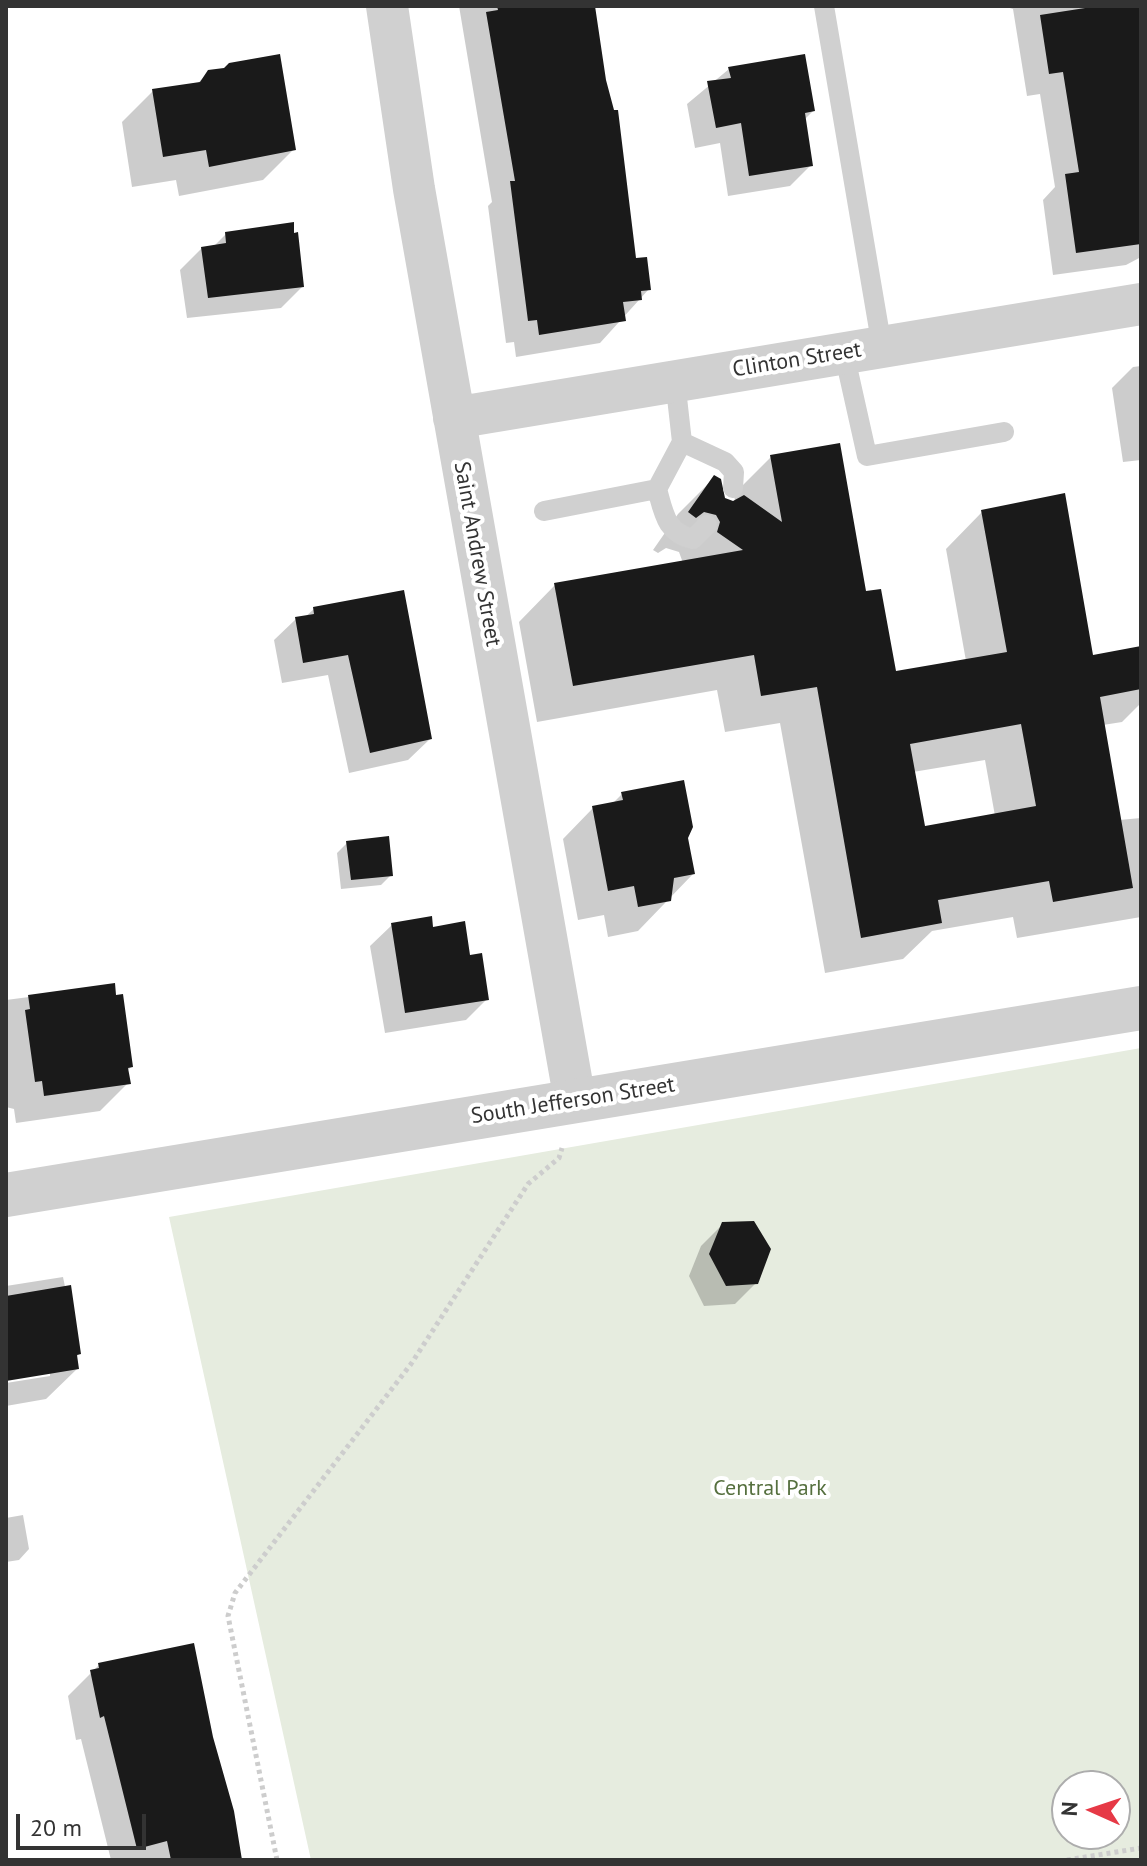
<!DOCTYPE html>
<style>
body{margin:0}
#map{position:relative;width:1147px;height:1866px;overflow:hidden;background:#fff;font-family:"PT Sans",sans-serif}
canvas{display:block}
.frame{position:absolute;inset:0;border:8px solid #333;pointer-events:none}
.north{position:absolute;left:1051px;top:1770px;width:80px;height:80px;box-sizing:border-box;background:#fff;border:2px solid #adadad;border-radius:50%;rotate:273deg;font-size:22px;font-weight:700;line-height:32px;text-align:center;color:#333}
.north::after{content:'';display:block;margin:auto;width:28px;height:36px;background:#e63946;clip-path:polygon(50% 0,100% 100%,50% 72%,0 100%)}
.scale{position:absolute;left:16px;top:1814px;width:130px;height:36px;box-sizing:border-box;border:4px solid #333;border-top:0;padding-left:10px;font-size:24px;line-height:28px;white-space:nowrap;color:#333;-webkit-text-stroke:6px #fff;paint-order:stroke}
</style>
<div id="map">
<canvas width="1147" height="1866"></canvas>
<div class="frame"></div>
<div class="north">N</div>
<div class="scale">20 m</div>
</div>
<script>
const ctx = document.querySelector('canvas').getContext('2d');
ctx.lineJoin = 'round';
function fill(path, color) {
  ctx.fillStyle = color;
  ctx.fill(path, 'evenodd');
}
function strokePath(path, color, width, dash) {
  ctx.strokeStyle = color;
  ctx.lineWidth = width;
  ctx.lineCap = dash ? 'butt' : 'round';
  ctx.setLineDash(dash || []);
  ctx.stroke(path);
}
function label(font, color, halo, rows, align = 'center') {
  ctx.font = font + ' "PT Sans",sans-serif';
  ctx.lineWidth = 8;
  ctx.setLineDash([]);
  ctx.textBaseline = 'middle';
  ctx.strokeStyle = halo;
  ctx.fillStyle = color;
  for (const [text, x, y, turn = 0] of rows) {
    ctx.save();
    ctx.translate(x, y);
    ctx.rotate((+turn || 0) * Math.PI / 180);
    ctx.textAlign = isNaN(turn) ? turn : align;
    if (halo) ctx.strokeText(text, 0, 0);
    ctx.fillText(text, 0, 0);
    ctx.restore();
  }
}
const green = new Path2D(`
 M 1141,1048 L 1141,1860 L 311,1860 L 169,1217 ZM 1067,1786 L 1115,1786 L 1115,1834 L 1067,1834 Z`);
const shadow = new Path2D(`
 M 459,6 L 593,6 L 635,260 L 649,289 L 600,343 L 516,357 L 514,342 L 506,343 L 488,206 L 492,202 Z
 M 1003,6 L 1141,6 L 1141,257 L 1126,265 L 1053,275 L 1043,200 L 1055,187 L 1040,94 L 1027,96 L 1013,9 Z
 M 225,69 L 294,149 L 263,180 L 179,196 L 176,180 L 132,187 L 122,122 L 153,91 L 197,84 L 209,72 Z
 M 729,69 L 813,111 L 804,120 L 811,165 L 790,186 L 728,196 L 720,143 L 695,148 L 687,104 Z
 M 226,234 L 302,287 L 281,308 L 187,318 L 180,270 L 202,248 L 213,247 Z
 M 1141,366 L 1141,460 L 1123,462 L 1112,388 L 1133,367 Z
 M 771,457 L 864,594 L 894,674 L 966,661 L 946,549 L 982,512 L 1091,658 L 1141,649 L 1141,703 L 1122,722 L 1103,725 L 1119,820 L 1141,818 L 1141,917 L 1017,938 L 1013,917 L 932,931 L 903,959 L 825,973 L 780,723 L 725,732 L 717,690 L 537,722 L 519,622 L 555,585 L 683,563 L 679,552 L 666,548 L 658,553 L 653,550 L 678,514 L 715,477 L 724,500 L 735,502 L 734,494 ZM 985,760 L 995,816 L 923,829 L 913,772 Z
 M 314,609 L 430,739 L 408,760 L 349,773 L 328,675 L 282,683 L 274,640 L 296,619 L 305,617 Z
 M 622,794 L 686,838 L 693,874 L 638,931 L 608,937 L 604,915 L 578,920 L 563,839 L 593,808 L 612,804 Z
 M 347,843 L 391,875 L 381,885 L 341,889 L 337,853 Z
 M 392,925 L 432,929 L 469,957 L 487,999 L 466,1020 L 385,1033 L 370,946 Z
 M 113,986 L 131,1067 L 127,1071 L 128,1083 L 100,1111 L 16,1123 L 14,1109 L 6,1107 L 6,1000 Z
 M 723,1224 L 756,1283 L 735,1304 L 704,1306 L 689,1276 L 701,1246 Z
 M 63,1277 L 79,1354 L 75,1358 L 77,1369 L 46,1399 L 6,1406 L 6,1383 L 50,1376 L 50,1372 L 6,1379 L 6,1286 Z
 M 23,1515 L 29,1549 L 19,1560 L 6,1562 L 6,1518 Z
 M 99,1665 L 211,1738 L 242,1860 L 111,1860 L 81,1739 L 76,1740 L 68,1696 Z`);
const building = new Path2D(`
 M 497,6 L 595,6 L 606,80 L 614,110 L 618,110 L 636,258 L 647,257 L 651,290 L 641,291 L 642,300 L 623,302 L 626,321 L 539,335 L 537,320 L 528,321 L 510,181 L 515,181 L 486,12 L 498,10 Z
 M 1098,6 L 1141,6 L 1141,244 L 1076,253 L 1065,174 L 1079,172 L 1063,72 L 1049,74 L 1040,15 Z
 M 280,54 L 296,150 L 209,167 L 206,150 L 163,157 L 152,89 L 200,82 L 208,70 L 224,68 L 229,63 Z
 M 805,54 L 815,111 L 805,113 L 813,166 L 749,176 L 741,123 L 716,128 L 707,81 L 731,78 L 728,67 Z
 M 294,222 L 294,233 L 298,232 L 304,287 L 208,298 L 201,247 L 226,243 L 225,232 Z
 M 840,443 L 866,591 L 881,589 L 896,671 L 1007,652 L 981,510 L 1065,493 L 1093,655 L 1141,646 L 1141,689 L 1100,697 L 1133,888 L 1053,902 L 1049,881 L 938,900 L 942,923 L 861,938 L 817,687 L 761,696 L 754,655 L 573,686 L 554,583 L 743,550 L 717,532 L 720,522 L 716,515 L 704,512 L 696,518 L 688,512 L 714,475 L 721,479 L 725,498 L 733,501 L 744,495 L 782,522 L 770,455 ZM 1021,724 L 1036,806 L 925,826 L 910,744 Z
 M 404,590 L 432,739 L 370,753 L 348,655 L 303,663 L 295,617 L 314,614 L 313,607 Z
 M 684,780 L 693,827 L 688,838 L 695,874 L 674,878 L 671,901 L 638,907 L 634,886 L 608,891 L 592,806 L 623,800 L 621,792 Z
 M 389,836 L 393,876 L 351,880 L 346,841 Z
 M 432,916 L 433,927 L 465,921 L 470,955 L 482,953 L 489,1000 L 405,1013 L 391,923 Z
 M 115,983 L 116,995 L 123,994 L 133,1067 L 128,1068 L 131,1084 L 44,1096 L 42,1081 L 35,1082 L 25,1010 L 30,1009 L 28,995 Z
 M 754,1221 L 771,1249 L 758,1284 L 726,1286 L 709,1254 L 722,1222 Z
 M 71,1285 L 81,1354 L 77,1355 L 79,1369 L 6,1381 L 6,1296 Z
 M 194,1643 L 213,1737 L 234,1811 L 242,1860 L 171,1860 L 167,1841 L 137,1849 L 104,1716 L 100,1718 L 90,1670 L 99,1668 L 98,1663 Z`);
const path = new Path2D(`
 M 277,1860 L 228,1616 L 235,1593 L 411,1364 L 528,1184 L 559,1158 L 562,1148
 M 1067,1860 L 1141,1848`);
const service = new Path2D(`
 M 824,6 L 882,347
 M 844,353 L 867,456 L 1004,432
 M 682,442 L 725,462 L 734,472 L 733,488
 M 657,489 C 664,514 666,533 693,539 L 707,525
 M 544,511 L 657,489 L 682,442 L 675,380`);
const minor = new Path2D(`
 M 387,6 L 414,189 L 575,1101
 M 454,418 L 1141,304`);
const tertiary = new Path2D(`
 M 6,1195 L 1141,1008`);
const streetNames = [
 ["Clinton Street",797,360,-9],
 ["Saint Andrew Street",477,554,80],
 ["South Jefferson Street",573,1101,-9]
];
const parkNames = [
 ["Central Park",770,1489]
];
fill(green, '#e6ecdf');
fill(shadow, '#0003');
fill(building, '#1a1a1a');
strokePath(path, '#cdcdcd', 5, [4, 4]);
strokePath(service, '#d0d0d0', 20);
strokePath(minor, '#d0d0d0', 42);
strokePath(tertiary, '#d0d0d0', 44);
label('22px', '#333', '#fff', streetNames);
label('22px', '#56703f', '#fff', parkNames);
</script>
